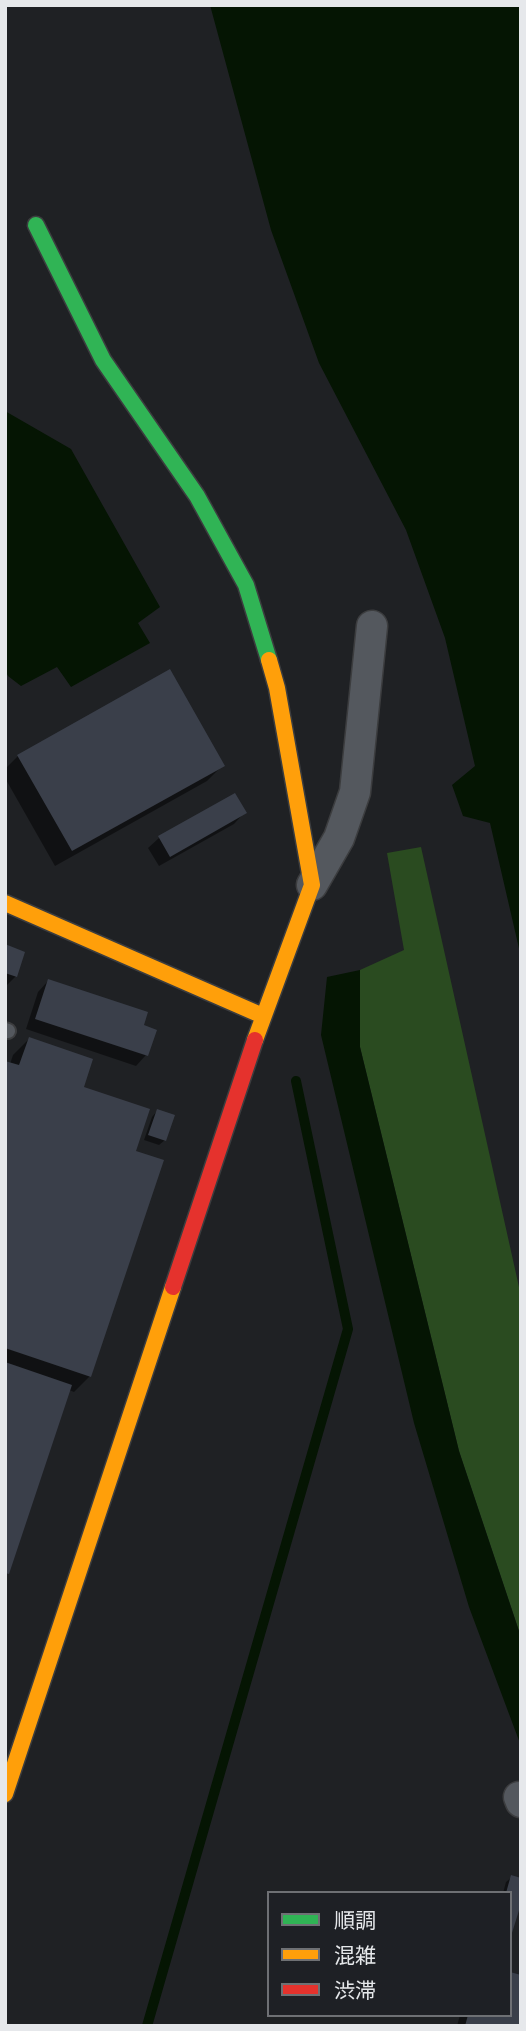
<!DOCTYPE html>
<meta charset="utf-8">
<style>
body{margin:0}
#map{position:relative;width:526px;height:2031px;overflow:hidden;background:#1f2124;font-family:Overpass,"Noto Sans JP",sans-serif}
canvas{display:block}
.frame{position:absolute;inset:0;border:7px solid #e6e8eb;pointer-events:none}
.legend{position:absolute;left:267px;top:1891px;width:245px;height:126px;box-sizing:border-box;background:#1e2025;border:2px solid #6e7074;margin:0;padding:9px 12px;list-style:none;font-size:21px;color:#e6e8eb}
.legend li{display:flex;align-items:center;gap:14px;height:35px}
.legend b{width:35px;border:2px solid #6e7074}
</style>
<div id="map">
<canvas width="526" height="2031"></canvas>
<div class="frame"></div>
<ul class="legend">
<li><b style="height:9px;background:#30b455"></b>順調</li>
<li><b style="height:9px;background:#ff9f0a"></b>混雑</li>
<li><b style="height:9px;background:#e5322d"></b>渋滞</li>
</ul>
</div>
<script>
const ctx = document.querySelector('canvas').getContext('2d');
ctx.lineJoin = 'round';
function fill(path, color) {
  ctx.fillStyle = color;
  ctx.fill(path, 'evenodd');
}
function strokePath(path, color, width, dash) {
  ctx.strokeStyle = color;
  ctx.lineWidth = width;
  ctx.lineCap = dash ? 'butt' : 'round';
  ctx.setLineDash(dash || []);
  ctx.stroke(path);
}
const green = new Path2D(`
 M 421,847 L 521,1296 L 521,1637 L 459,1451 L 360,1047 L 360,970 L 404,950 L 387,853 Z`);
const water = new Path2D(`
 M 210,5 L 521,5 L 521,957 L 490,823 L 463,816 L 452,785 L 475,766 L 445,638 L 406,530 L 319,363 L 271,230 Z
 M 5,411 L 71,449 L 160,607 L 138,623 L 150,643 L 71,687 L 57,667 L 21,686 L 8,676 L 5,670 Z
 M 360,970 L 360,1047 L 459,1451 L 521,1637 L 521,1746 L 469,1607 L 414,1423 L 321,1035 L 327,977 Z`);
const shadow = new Path2D(`
 M 169,671 L 223,765 L 207,781 L 55,866 L 5,778 L 5,769 L 18,756 Z
 M 234,795 L 244,813 L 234,824 L 159,866 L 148,848 L 159,838 Z
 M 5,946 L 16,976 L 5,987 Z
 M 48,981 L 141,1026 L 146,1055 L 136,1066 L 26,1029 L 38,992 Z
 M 29,1039 L 82,1088 L 134,1152 L 90,1376 L 74,1392 L 69,1390 L 5,1576 L 5,1062 L 10,1064 L 13,1055 Z
 M 157,1111 L 165,1140 L 159,1145 L 144,1140 L 152,1117 Z
 M 512,1877 L 521,1899 L 510,1933 L 510,1893 L 503,1893 L 506,1882 Z
 M 460,2015 L 510,2015 L 521,2026 L 457,2026 Z`);
const stream = new Path2D(`
 M 147,2026 L 348,1329 L 296,1081`);
const building = new Path2D(`
 M 170,669 L 225,766 L 72,851 L 17,755 Z
 M 235,793 L 247,813 L 170,857 L 158,836 Z
 M 5,944 L 25,952 L 17,977 L 5,973 Z
 M 48,979 L 148,1012 L 144,1025 L 157,1030 L 148,1056 L 35,1019 Z
 M 29,1037 L 93,1059 L 84,1087 L 150,1109 L 136,1151 L 164,1160 L 91,1377 L 5,1348 L 5,1061 L 19,1065 Z
 M 157,1109 L 175,1115 L 166,1141 L 148,1135 Z
 M 5,1362 L 72,1385 L 9,1574 L 5,1573 Z
 M 511,1875 L 521,1878 L 521,1904 L 511,1936 L 510,1893 L 506,1893 Z
 M 510,1972 L 521,1975 L 521,2026 L 465,2026 L 468,2015 L 510,2015 Z`);
const lane = new Path2D(`
 M 5,1030 L 8,1031`);
const street = new Path2D(`
 M 312,885 L 339,838 L 355,792 L 372,626
 M 519,1797 L 521,1802`);
const fast = new Path2D(`
 M 36,225 L 103,360 L 197,496 L 246,585 L 269,660`);
const slow = new Path2D(`
 M 5,903 L 263,1016
 M 255,1040 L 312,885 L 277,688 L 269,660
 M 5,1794 L 173,1287`);
const jam = new Path2D(`
 M 173,1287 L 255,1040`);
fill(green, '#2a4b20');
fill(water, '#051503');
fill(shadow, '#0007');
strokePath(stream, '#051503', 10);
fill(building, '#3a3f4a');
strokePath(lane, '#3c3d3f', 18);
strokePath(street, '#3c3d3f', 33);
strokePath(fast, '#3c3d3f', 19);
strokePath(slow, '#3c3d3f', 19);
strokePath(jam, '#3c3d3f', 19);
strokePath(lane, '#54585e', 14);
strokePath(street, '#54585e', 30);
strokePath(fast, '#30b455', 16);
strokePath(slow, '#ff9f0a', 16);
strokePath(jam, '#e5322d', 16);
</script>
